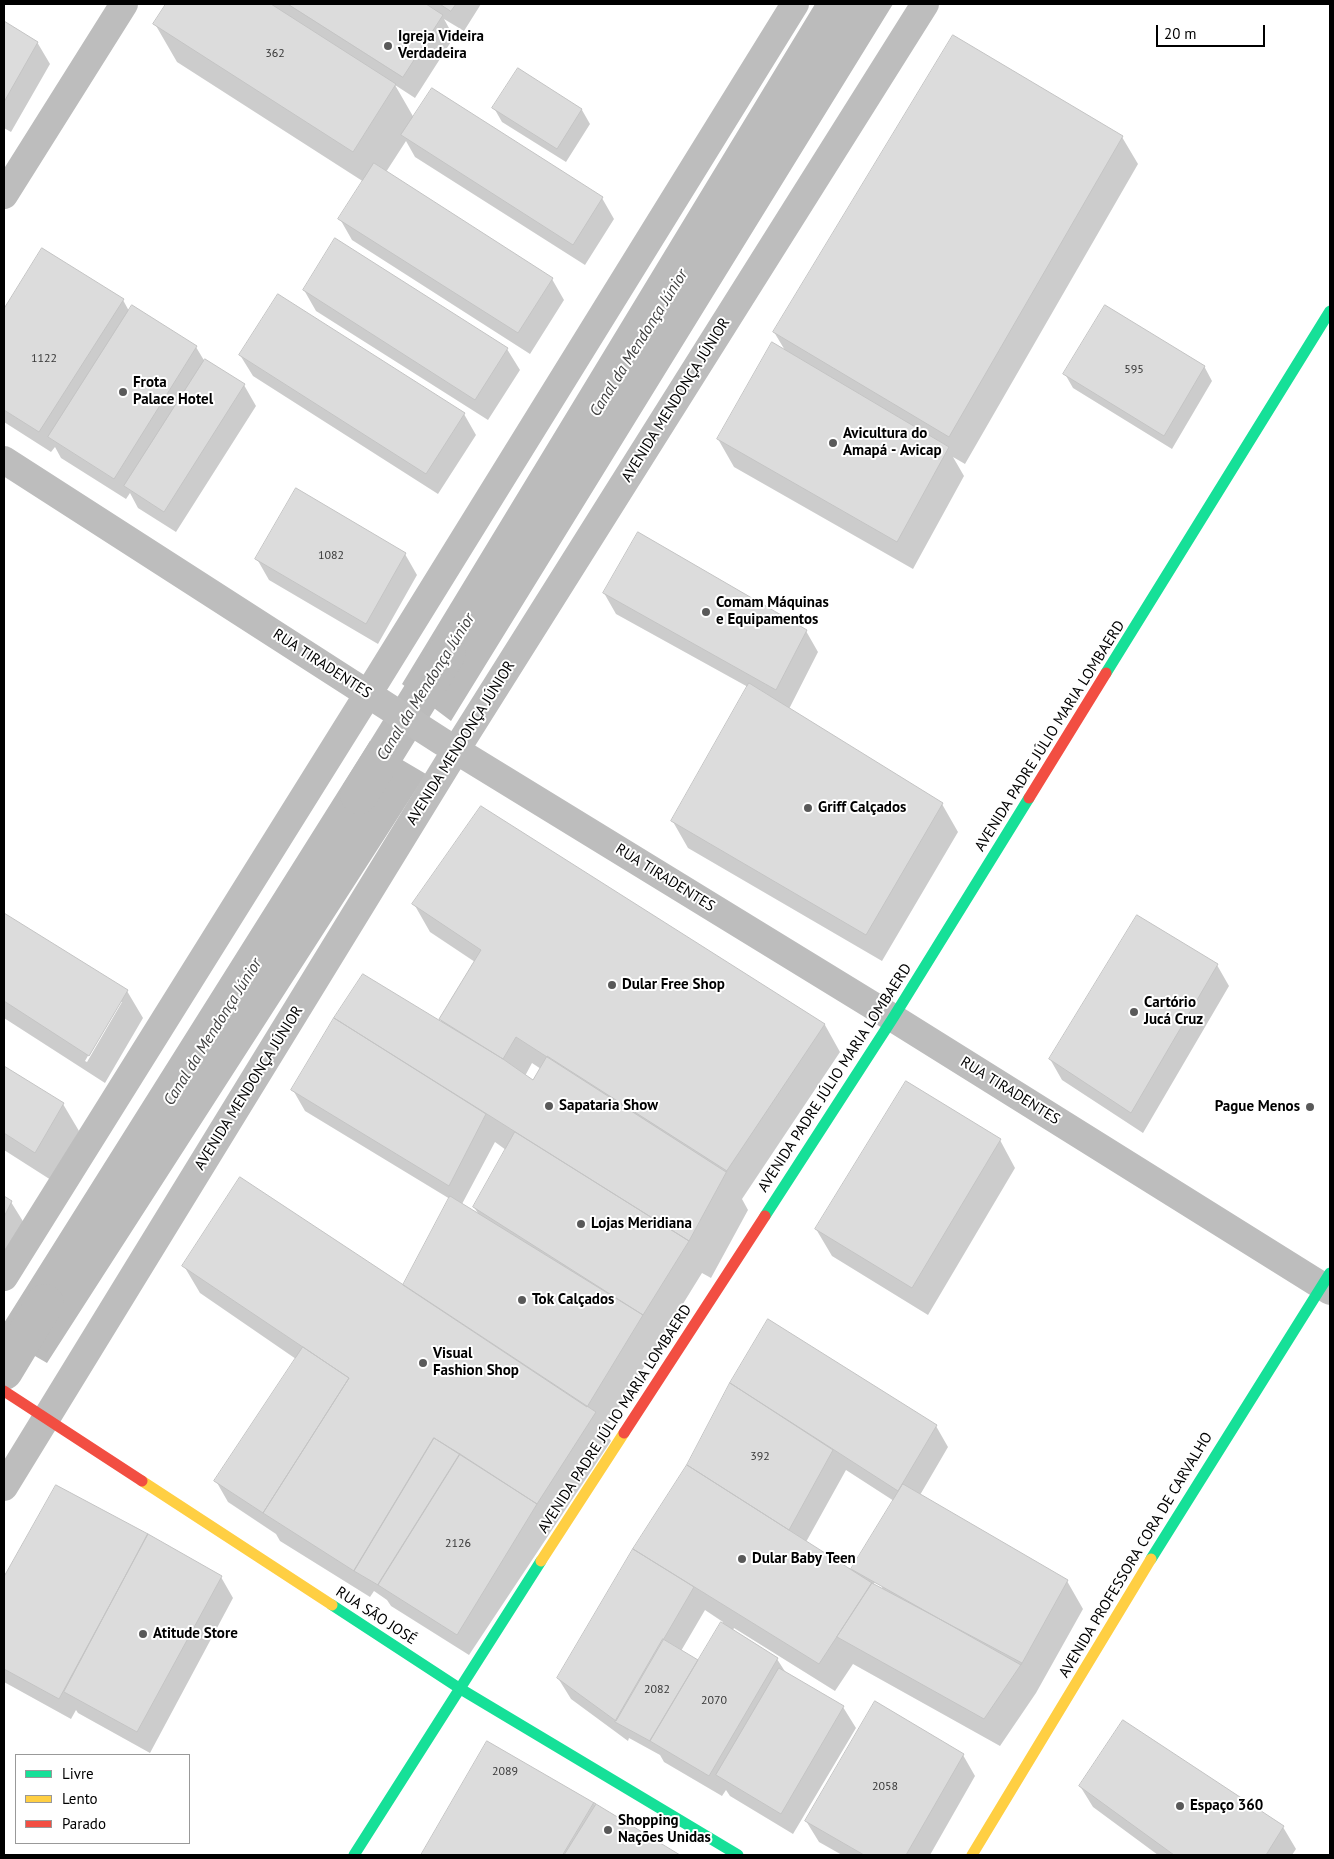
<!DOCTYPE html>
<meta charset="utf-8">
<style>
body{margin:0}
#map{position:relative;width:1334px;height:1859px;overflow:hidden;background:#fff;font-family:"PT Sans",sans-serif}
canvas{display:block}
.frame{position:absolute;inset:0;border:5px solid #000;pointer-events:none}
.legend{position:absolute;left:15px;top:1754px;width:175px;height:90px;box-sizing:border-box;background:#fff;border:1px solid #999;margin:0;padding:6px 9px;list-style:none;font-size:15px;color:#000}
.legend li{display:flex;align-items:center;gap:10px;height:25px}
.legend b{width:25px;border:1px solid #999}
.scale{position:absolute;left:1156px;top:25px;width:109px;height:22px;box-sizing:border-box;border:2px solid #000;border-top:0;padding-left:6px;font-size:15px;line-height:18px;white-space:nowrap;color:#000;-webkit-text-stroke:4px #fff;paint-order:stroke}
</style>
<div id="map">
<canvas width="1334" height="1859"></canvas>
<div class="frame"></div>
<ul class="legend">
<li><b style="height:6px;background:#16e098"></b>Livre</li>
<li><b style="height:6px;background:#ffcf43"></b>Lento</li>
<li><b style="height:6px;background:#f24e42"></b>Parado</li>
</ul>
<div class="scale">20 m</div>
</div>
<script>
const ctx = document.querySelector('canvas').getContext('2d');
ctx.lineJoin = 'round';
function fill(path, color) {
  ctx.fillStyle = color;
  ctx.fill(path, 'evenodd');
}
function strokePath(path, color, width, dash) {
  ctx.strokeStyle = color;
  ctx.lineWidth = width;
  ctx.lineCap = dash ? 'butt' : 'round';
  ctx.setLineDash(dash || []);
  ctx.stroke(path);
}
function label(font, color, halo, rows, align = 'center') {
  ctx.font = font + ' "PT Sans",sans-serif';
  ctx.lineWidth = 4;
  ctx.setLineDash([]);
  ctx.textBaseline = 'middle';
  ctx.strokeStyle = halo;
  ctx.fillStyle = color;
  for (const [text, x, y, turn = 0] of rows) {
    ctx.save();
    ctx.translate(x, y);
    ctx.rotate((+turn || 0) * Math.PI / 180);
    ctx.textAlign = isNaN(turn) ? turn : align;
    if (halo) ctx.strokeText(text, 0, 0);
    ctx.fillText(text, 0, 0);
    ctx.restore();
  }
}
const water = new Path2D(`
 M 815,4 L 893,4 L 451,721 L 402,684 Z
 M 370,741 L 426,774 L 47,1363 L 4,1338 L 4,1323 Z`);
const shadow = new Path2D(`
 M 168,4 L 481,4 L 464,31 L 444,19 L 454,37 L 415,98 L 395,85 L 414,118 L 602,198 L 614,219 L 585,265 L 415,157 L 406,141 L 386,172 L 552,279 L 564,300 L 530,354 L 352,240 L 340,219 L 364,182 L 177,62 L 155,24 Z
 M 4,22 L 37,42 L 50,64 L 11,132 L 4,128 Z
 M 518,70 L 582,110 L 590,124 L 566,162 L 502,122 L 494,108 Z
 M 1122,137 L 1138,164 L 965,464 L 953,457 L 964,476 L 913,569 L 734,467 L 718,439 L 786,352 L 774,332 Z
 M 43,249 L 123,300 L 129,311 L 132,306 L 196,347 L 205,362 L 244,385 L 256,406 L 176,532 L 138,508 L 130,493 L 126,499 L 61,458 L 55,447 L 51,452 L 4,422 L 4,311 Z
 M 304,290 L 507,349 L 520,370 L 488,420 L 316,311 Z
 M 240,355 L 464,414 L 476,435 L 438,494 L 253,376 Z
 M 1204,366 L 1212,381 L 1172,449 L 1073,388 L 1065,374 Z
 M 405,554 L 417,575 L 378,644 L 269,580 L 257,559 Z
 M 604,593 L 806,631 L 818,652 L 789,709 L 942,804 L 958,832 L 882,961 L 688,848 L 672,820 L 748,687 L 616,614 Z
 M 414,904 L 825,1025 L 840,1052 L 742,1199 L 748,1210 L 711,1278 L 702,1273 L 605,1430 L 611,1441 L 469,1655 L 391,1606 L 387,1600 L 374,1591 L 370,1597 L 280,1541 L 276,1534 L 228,1502 L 216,1481 L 296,1359 L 200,1293 L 184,1266 L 403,1286 L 450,1199 L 305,1111 L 293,1090 L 335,1018 L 443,1024 L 440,1019 L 475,962 L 430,932 ZM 532,1063 L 541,1069 L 534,1082 L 525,1076 ZM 495,1142 L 506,1150 L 474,1207 L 479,1215 L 462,1204 Z
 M 4,915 L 127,991 L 143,1018 L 105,1083 L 4,1018 ZM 119,1002 L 122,1002 L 87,1062 L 85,1061 Z
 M 1217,965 L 1229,986 L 1143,1133 L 1062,1080 L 1050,1059 Z
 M 4,1067 L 63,1104 L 79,1131 L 51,1180 L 4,1150 Z
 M 1000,1140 L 1015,1168 L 928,1315 L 832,1256 L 816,1229 Z
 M 4,1197 L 11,1202 L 24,1223 L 4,1260 Z
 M 731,1384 L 936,1426 L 948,1447 L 920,1495 L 1067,1581 L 1083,1609 L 1036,1693 L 1000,1746 L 853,1664 L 835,1691 L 734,1628 L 733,1630 L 777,1659 L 786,1673 L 843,1707 L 856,1728 L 793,1834 L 730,1796 L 726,1790 L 722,1796 L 664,1762 L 660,1755 L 629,1738 L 628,1741 L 571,1699 L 558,1678 L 634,1550 L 688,1465 ZM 846,1470 L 894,1501 L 851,1571 L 806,1542 ZM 875,1582 L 883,1586 L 881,1589 L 873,1585 ZM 705,1610 L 723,1622 L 698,1663 L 681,1651 Z
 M 57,1486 L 221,1577 L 233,1598 L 150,1753 L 78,1713 L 76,1710 L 71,1719 L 4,1682 L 4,1580 Z
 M 1123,1722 L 1283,1827 L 1296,1849 L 1292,1855 L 1158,1855 L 1093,1807 L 1080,1786 Z
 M 487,1743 L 596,1805 L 678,1855 L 422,1855 Z
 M 963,1755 L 975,1776 L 930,1855 L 842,1855 L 819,1842 L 806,1821 Z`);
const canal = new Path2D(`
 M 359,795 L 447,653
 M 4,1371 L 45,1303`);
const building = new Path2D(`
 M 166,4 L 271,4 L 396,84 L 353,152 L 153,24 Z
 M 288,4 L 426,4 L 443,15 L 403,77 Z
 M 440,4 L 456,4 L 451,11 Z
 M 4,21 L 38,42 L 4,102 Z
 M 953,35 L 1123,136 L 949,437 L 773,332 Z
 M 518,68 L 582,109 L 557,149 L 492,108 Z
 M 432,88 L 603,197 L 573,245 L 401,135 Z
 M 374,163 L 553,278 L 518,333 L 338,219 Z
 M 335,238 L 508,348 L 475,400 L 303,290 Z
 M 42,248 L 124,299 L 39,432 L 4,410 L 4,309 Z
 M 278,294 L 465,413 L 426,474 L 239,355 Z
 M 132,305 L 197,346 L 114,479 L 48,437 Z
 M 1105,305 L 1205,366 L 1164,436 L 1063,374 Z
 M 772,342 L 949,447 L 897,542 L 717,439 Z
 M 205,359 L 245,384 L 164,512 L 124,486 Z
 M 296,488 L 406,553 L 366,624 L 255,559 Z
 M 638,532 L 807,630 L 776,690 L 603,593 Z
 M 749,683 L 943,803 L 866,935 L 671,821 Z
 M 481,806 L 825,1024 L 726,1172 L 516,1037 L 503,1059 L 439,1019 L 481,950 L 412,904 Z
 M 4,913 L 128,990 L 89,1056 L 4,1001 Z
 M 1137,915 L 1218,964 L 1131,1113 L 1049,1059 Z
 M 363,974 L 503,1059 L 533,1080 L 547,1056 L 727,1171 L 689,1241 L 334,1018 Z
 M 334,1018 L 486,1114 L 449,1186 L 291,1090 Z
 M 4,1066 L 64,1103 L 35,1153 L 4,1133 Z
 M 906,1081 L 1001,1139 L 912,1288 L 815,1229 Z
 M 515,1132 L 689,1241 L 643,1315 L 473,1207 Z
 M 240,1177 L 596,1412 L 537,1504 L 434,1438 L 354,1571 L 263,1513 L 349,1378 L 182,1266 Z
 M 4,1196 L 12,1201 L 4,1217 Z
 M 450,1196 L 643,1315 L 587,1407 L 403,1285 Z
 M 768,1319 L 937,1425 L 898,1491 L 730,1383 Z
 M 303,1347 L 349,1378 L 263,1513 L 214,1481 Z
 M 730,1383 L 833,1450 L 789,1530 L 687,1465 Z
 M 434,1438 L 460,1454 L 378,1585 L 354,1571 Z
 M 460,1454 L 537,1504 L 457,1635 L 378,1585 Z
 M 687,1465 L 872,1583 L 819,1664 L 633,1549 Z
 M 903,1484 L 1068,1580 L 1021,1665 L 851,1569 Z
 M 56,1485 L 148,1534 L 59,1699 L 4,1669 L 4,1577 Z
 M 148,1534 L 222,1576 L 137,1732 L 64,1692 Z
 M 633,1549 L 694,1587 L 616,1721 L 557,1678 Z
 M 872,1583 L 1022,1663 L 984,1719 L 837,1637 Z
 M 721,1622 L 778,1658 L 709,1776 L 650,1741 Z
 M 663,1639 L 698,1660 L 650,1741 L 615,1722 Z
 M 779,1668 L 844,1706 L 781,1814 L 716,1775 Z
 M 875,1701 L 964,1754 L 906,1855 L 864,1855 L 805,1821 Z
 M 1123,1720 L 1284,1826 L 1266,1855 L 1174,1855 L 1079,1786 Z
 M 487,1741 L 596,1804 L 564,1855 L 421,1855 Z
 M 594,1803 L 596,1804 L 680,1855 L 563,1855 Z`);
const street = new Path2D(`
 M 4,195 L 124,4
 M 4,460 L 441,741 L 893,1018 L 1330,1291
 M 4,1277 L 368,694 L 795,4
 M 4,1487 L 456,750 L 925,4`);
const fast = new Path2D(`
 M 1106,673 L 1330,311
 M 765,1216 L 893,1018 L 1029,798
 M 1151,1559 L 1330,1273
 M 332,1605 L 459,1688 L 738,1855
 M 354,1855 L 541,1561`);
const slow = new Path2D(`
 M 142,1481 L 332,1605
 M 541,1561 L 624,1433
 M 972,1855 L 1151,1559`);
const jam = new Path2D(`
 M 1029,798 L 1106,673
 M 4,1391 L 142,1481
 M 624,1433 L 765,1216`);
const markers = [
 [388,46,5,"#595959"],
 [123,392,5,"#595959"],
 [833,443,5,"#595959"],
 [706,612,5,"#595959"],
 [808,808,5,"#595959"],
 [612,985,5,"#595959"],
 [1134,1012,5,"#595959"],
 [549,1106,5,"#595959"],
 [1310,1107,5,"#595959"],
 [581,1224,5,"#595959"],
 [522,1300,5,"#595959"],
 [423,1363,5,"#595959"],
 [742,1559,5,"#595959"],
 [143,1634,5,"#595959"],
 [1180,1806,5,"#595959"],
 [608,1830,5,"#595959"]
];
const numberNames = [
 ["362",275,54],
 ["1122",44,359],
 ["595",1134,370],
 ["1082",331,556],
 ["392",760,1457],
 ["2126",458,1544],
 ["2082",657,1690],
 ["2070",714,1701],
 ["2089",505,1772],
 ["2058",885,1787]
];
const poiNames = [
 ["Igreja Videira",398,37],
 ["Verdadeira",398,54],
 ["Frota",133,383],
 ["Palace Hotel",133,400],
 ["Avicultura do",843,434],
 ["Amapá - Avicap",843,451],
 ["Comam Máquinas",716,603],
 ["e Equipamentos",716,620],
 ["Griff Calçados",818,808],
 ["Dular Free Shop",622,985],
 ["Cartório",1144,1003],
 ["Jucá Cruz",1144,1020],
 ["Sapataria Show",559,1106],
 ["Pague Menos",1300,1107,"right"],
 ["Lojas Meridiana",591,1224],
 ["Tok Calçados",532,1300],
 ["Visual",433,1354],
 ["Fashion Shop",433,1371],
 ["Dular Baby Teen",752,1559],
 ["Atitude Store",153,1634],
 ["Espaço 360",1190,1806],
 ["Shopping",618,1821],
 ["Nações Unidas",618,1838]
];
const streetNames = [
 ["AVENIDA MENDONÇA JÚNIOR",676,400,-58],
 ["RUA TIRADENTES",322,664,33],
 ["AVENIDA PADRE JÚLIO MARIA LOMBAERD",1050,736,-58],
 ["AVENIDA MENDONÇA JÚNIOR",461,743,-58],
 ["RUA TIRADENTES",665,878,32],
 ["AVENIDA PADRE JÚLIO MARIA LOMBAERD",835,1078,-57],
 ["AVENIDA MENDONÇA JÚNIOR",249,1088,-58],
 ["RUA TIRADENTES",1010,1091,32],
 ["AVENIDA PADRE JÚLIO MARIA LOMBAERD",615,1419,-57],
 ["AVENIDA PROFESSORA CORA DE CARVALHO",1136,1555,-59],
 ["RUA SÃO JOSÉ",376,1616,33]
];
const waterNames = [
 ["Canal da Mendonça Júnior",639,343,-58],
 ["Canal da Mendonça Júnior",426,687,-58],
 ["Canal da Mendonça Júnior",213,1032,-58]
];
fill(water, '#bbb');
fill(shadow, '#0003');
strokePath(canal, '#bbb', 38);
fill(building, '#dcdcdc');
strokePath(building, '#c4c4c4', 1);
strokePath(street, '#bdbdbd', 28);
strokePath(fast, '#16e098', 11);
strokePath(slow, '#ffcf43', 11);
strokePath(jam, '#f24e42', 11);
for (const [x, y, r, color] of markers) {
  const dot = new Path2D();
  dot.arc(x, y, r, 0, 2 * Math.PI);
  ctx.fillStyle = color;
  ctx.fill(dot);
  strokePath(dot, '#fff', 2);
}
label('12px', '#373737', null, numberNames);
label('bold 15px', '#000', '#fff', poiNames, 'left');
label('15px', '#000', '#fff', streetNames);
label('italic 16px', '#3f3f3f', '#fff', waterNames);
</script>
